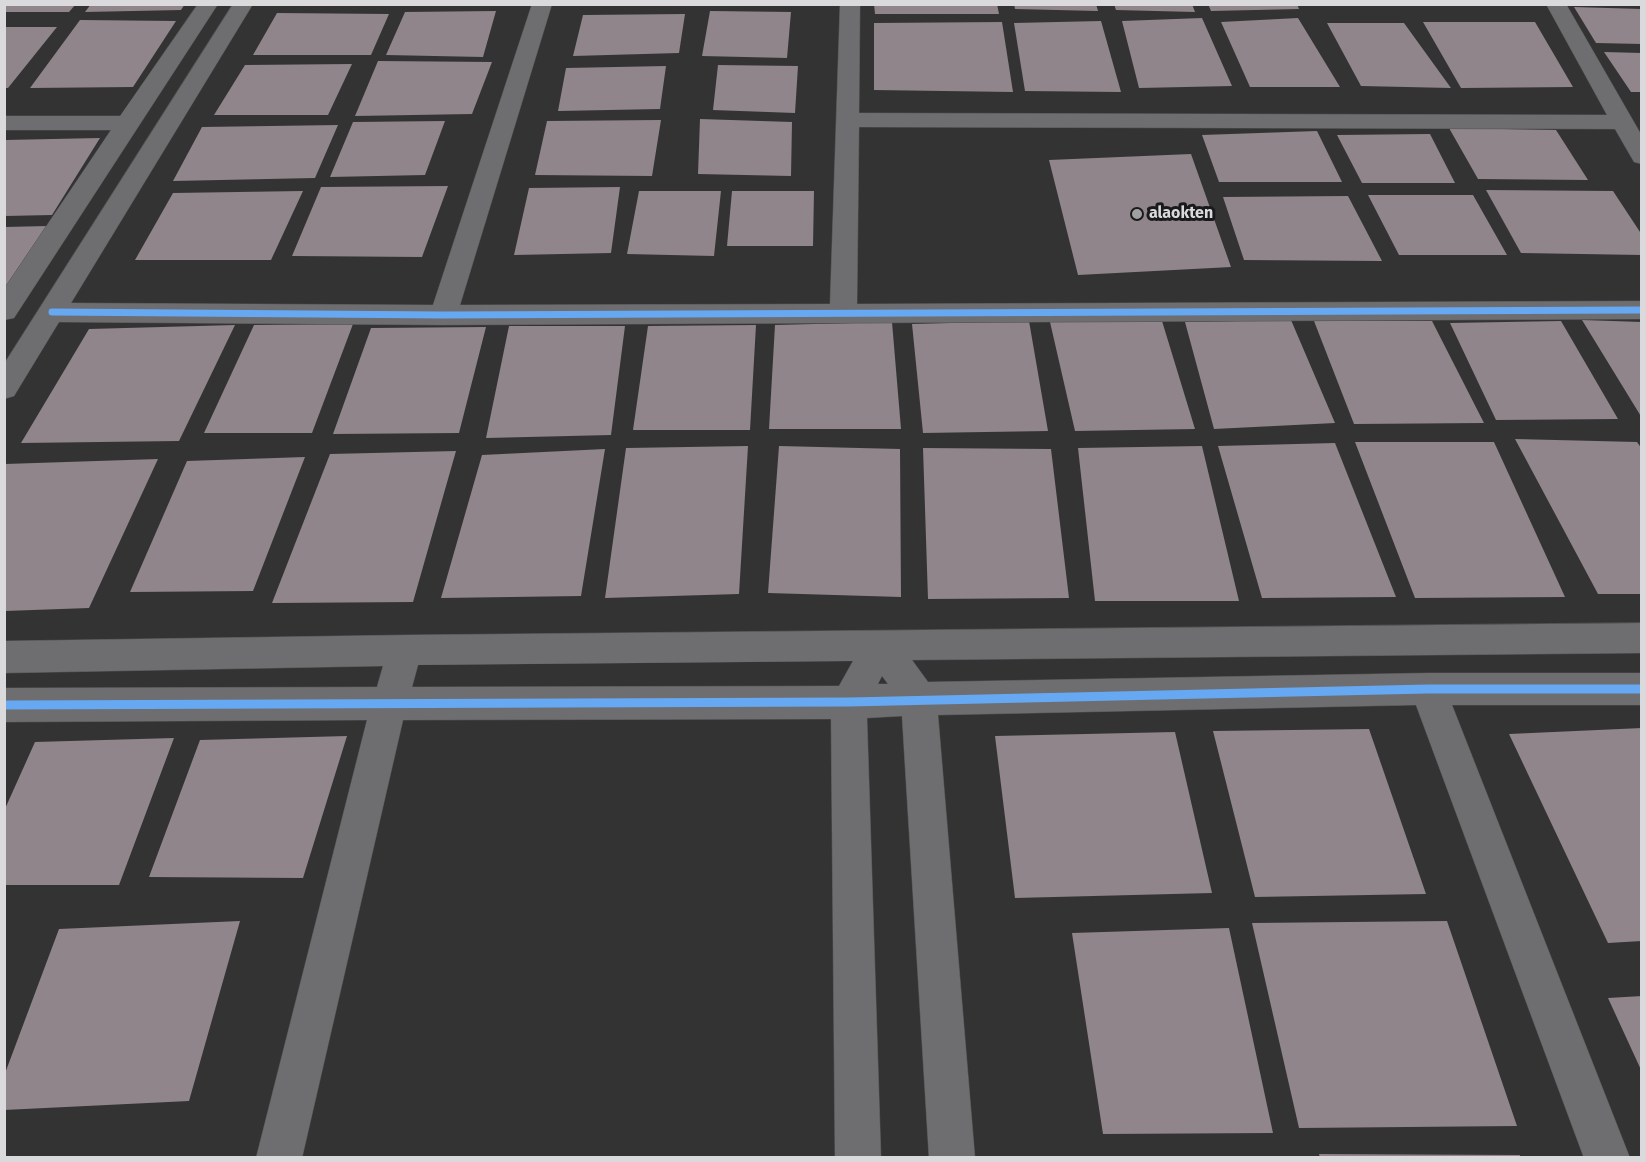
<!DOCTYPE html>
<style>
body{margin:0}
#map{position:relative;width:1646px;height:1162px;overflow:hidden;background:#333334;font-family:"Fira Sans",sans-serif}
canvas{display:block}
.frame{position:absolute;inset:0;border:6px solid #dadadc;pointer-events:none}
</style>
<div id="map">
<canvas width="1646" height="1162"></canvas>
<div class="frame"></div>
</div>
<script>
const ctx = document.querySelector('canvas').getContext('2d');
ctx.lineJoin = 'round';
function fill(path, color) {
  ctx.fillStyle = color;
  ctx.fill(path, 'evenodd');
}
function strokePath(path, color, width, dash) {
  ctx.strokeStyle = color;
  ctx.lineWidth = width;
  ctx.lineCap = dash ? 'butt' : 'round';
  ctx.setLineDash(dash || []);
  ctx.stroke(path);
}
function label(font, color, halo, rows, align = 'center') {
  ctx.font = font + ' "Fira Sans",sans-serif';
  ctx.lineWidth = 6;
  ctx.setLineDash([]);
  ctx.textBaseline = 'middle';
  ctx.strokeStyle = halo;
  ctx.fillStyle = color;
  for (const [text, x, y, turn = 0] of rows) {
    ctx.save();
    ctx.translate(x, y);
    ctx.rotate((+turn || 0) * Math.PI / 180);
    ctx.textAlign = isNaN(turn) ? turn : align;
    if (halo) ctx.strokeText(text, 0, 0);
    ctx.fillText(text, 0, 0);
    ctx.restore();
  }
}
const building = new Path2D(`
 M 4,4 L 76,4 L 69,12 L 4,12 Z
 M 91,4 L 185,4 L 181,10 L 85,12 Z
 M 874,4 L 997,4 L 999,14 L 875,14 Z
 M 1014,4 L 1096,4 L 1098,11 L 1015,9 Z
 M 1114,4 L 1192,4 L 1195,12 L 1116,10 Z
 M 1208,4 L 1297,4 L 1299,9 L 1211,11 Z
 M 1574,7 L 1642,9 L 1642,44 L 1596,43 Z
 M 496,11 L 483,57 L 386,55 L 405,12 Z
 M 710,11 L 791,12 L 787,58 L 702,56 Z
 M 277,13 L 389,14 L 371,55 L 253,55 Z
 M 685,14 L 679,53 L 573,56 L 583,15 Z
 M 1202,18 L 1232,86 L 1139,88 L 1122,21 Z
 M 1298,18 L 1340,87 L 1250,87 L 1221,22 Z
 M 80,20 L 176,21 L 133,87 L 30,88 Z
 M 1101,21 L 1121,92 L 1025,91 L 1014,23 Z
 M 1002,22 L 1013,92 L 874,90 L 874,23 Z
 M 1423,22 L 1535,22 L 1573,87 L 1461,88 Z
 M 1327,23 L 1404,23 L 1451,88 L 1361,86 Z
 M 4,27 L 57,27 L 8,88 L 4,88 Z
 M 1604,52 L 1642,53 L 1642,92 L 1631,92 Z
 M 378,61 L 492,62 L 472,114 L 355,116 Z
 M 352,64 L 328,115 L 214,115 L 245,65 Z
 M 718,65 L 798,66 L 795,113 L 713,110 Z
 M 666,66 L 660,109 L 558,111 L 566,68 Z
 M 700,119 L 792,122 L 791,176 L 698,174 Z
 M 661,120 L 652,176 L 535,175 L 547,121 Z
 M 445,121 L 425,175 L 330,177 L 353,122 Z
 M 338,125 L 315,178 L 173,181 L 202,127 Z
 M 1449,128 L 1556,130 L 1588,180 L 1478,179 Z
 M 1317,131 L 1342,182 L 1219,182 L 1202,135 Z
 M 1430,134 L 1455,183 L 1362,183 L 1337,135 Z
 M 100,138 L 52,215 L 5,216 L 5,140 Z
 M 1191,154 L 1231,267 L 1078,275 L 1049,160 Z
 M 448,186 L 422,257 L 292,256 L 321,187 Z
 M 620,187 L 611,253 L 514,255 L 529,188 Z
 M 1486,190 L 1613,191 L 1642,235 L 1642,255 L 1521,253 Z
 M 303,191 L 271,260 L 135,260 L 173,193 Z
 M 639,191 L 721,191 L 714,256 L 627,254 Z
 M 732,191 L 814,191 L 813,246 L 727,246 Z
 M 1368,195 L 1473,195 L 1507,255 L 1399,255 Z
 M 1348,196 L 1382,261 L 1244,260 L 1223,197 Z
 M 48,226 L 4,292 L 4,227 Z
 M 1291,320 L 1335,423 L 1214,429 L 1185,322 Z
 M 1582,320 L 1642,322 L 1642,418 Z
 M 1029,321 L 1048,431 L 923,433 L 912,324 Z
 M 1162,321 L 1195,429 L 1075,431 L 1050,322 Z
 M 1314,321 L 1432,321 L 1484,423 L 1354,424 Z
 M 1561,321 L 1618,419 L 1496,420 L 1450,323 Z
 M 892,322 L 901,429 L 769,429 L 775,325 Z
 M 353,324 L 312,433 L 204,433 L 254,325 Z
 M 235,325 L 179,441 L 21,443 L 89,329 Z
 M 756,325 L 750,430 L 633,430 L 648,326 Z
 M 509,326 L 625,326 L 611,435 L 486,438 Z
 M 486,327 L 459,433 L 333,434 L 371,328 Z
 M 1515,439 L 1637,442 L 1642,449 L 1642,594 L 1598,594 Z
 M 1355,442 L 1494,442 L 1565,597 L 1415,598 Z
 M 1335,443 L 1396,597 L 1262,598 L 1218,446 Z
 M 748,446 L 739,594 L 605,598 L 626,448 Z
 M 779,446 L 900,449 L 901,597 L 768,593 Z
 M 1202,446 L 1239,601 L 1095,601 L 1078,448 Z
 M 923,448 L 1051,449 L 1069,598 L 928,599 Z
 M 605,449 L 581,596 L 441,598 L 482,455 Z
 M 456,451 L 413,602 L 272,603 L 330,454 Z
 M 305,457 L 253,591 L 130,592 L 187,461 Z
 M 158,459 L 89,608 L 5,611 L 5,464 Z
 M 1642,728 L 1642,941 L 1608,943 L 1509,734 Z
 M 1369,729 L 1426,894 L 1255,897 L 1213,731 Z
 M 1175,732 L 1212,893 L 1015,898 L 995,736 Z
 M 347,736 L 303,878 L 149,877 L 200,740 Z
 M 174,738 L 119,885 L 4,885 L 4,811 L 35,742 Z
 M 240,921 L 189,1101 L 4,1110 L 4,1076 L 59,929 Z
 M 1447,921 L 1517,1126 L 1299,1128 L 1252,923 Z
 M 1229,928 L 1273,1133 L 1103,1134 L 1072,933 Z
 M 1642,996 L 1642,1072 L 1608,998 Z
 M 1319,1154 L 1520,1155 L 1520,1158 L 1320,1158 Z`);
const minor = new Path2D(`
 M 198,4 L 218,4 L 14,318 L 4,320 L 4,289 L 111,130 L 4,130 L 4,116 L 120,116 Z
 M 233,4 L 253,4 L 71,303 L 433,305 L 532,4 L 552,4 L 460,305 L 830,304 L 840,4 L 860,4 L 859,113 L 1607,115 L 1546,4 L 1566,4 L 1642,136 L 1642,164 L 1634,162 L 1615,129 L 859,127 L 857,304 L 1642,301 L 1642,319 L 443,325 L 59,322 L 14,396 L 4,399 L 4,364 Z
 M 1642,623 L 1642,653 L 912,660 L 928,682 L 1428,673 L 1642,673 L 1642,705 L 1452,705 L 1630,1158 L 1584,1158 L 1416,705 L 938,715 L 975,1158 L 929,1158 L 902,716 L 867,718 L 881,1158 L 835,1158 L 831,719 L 403,720 L 302,1158 L 256,1158 L 367,720 L 4,722 L 4,688 L 377,687 L 383,666 L 4,673 L 4,641 L 405,635 ZM 853,661 L 839,686 L 412,687 L 418,665 ZM 882,676 L 888,684 L 878,684 Z`);
const cyclewayFar1 = new Path2D(`
 M 52,312 L 443,315 L 1642,310`);
const cycleway = new Path2D(`
 M 4,705 L 849,702 L 1428,689 L 1642,689`);
const markers = [
 [1137,214,6,"#a0a0a1"]
];
const farPoinames = [
 ["alaokten",1149,214]
];
fill(building, '#8f858b');
strokePath(minor, '#515152', 1);
fill(minor, '#6e6d6f');
strokePath(cyclewayFar1, '#66a8f1', 7);
strokePath(cycleway, '#66a8f1', 9);
for (const [x, y, r, color] of markers) {
  const dot = new Path2D();
  dot.arc(x, y, r, 0, 2 * Math.PI);
  ctx.fillStyle = color;
  ctx.fill(dot);
  strokePath(dot, '#1a1a1b', 2);
}
label('bold 16px', '#dadadc', '#1a1a1b', farPoinames, 'left');
</script>
